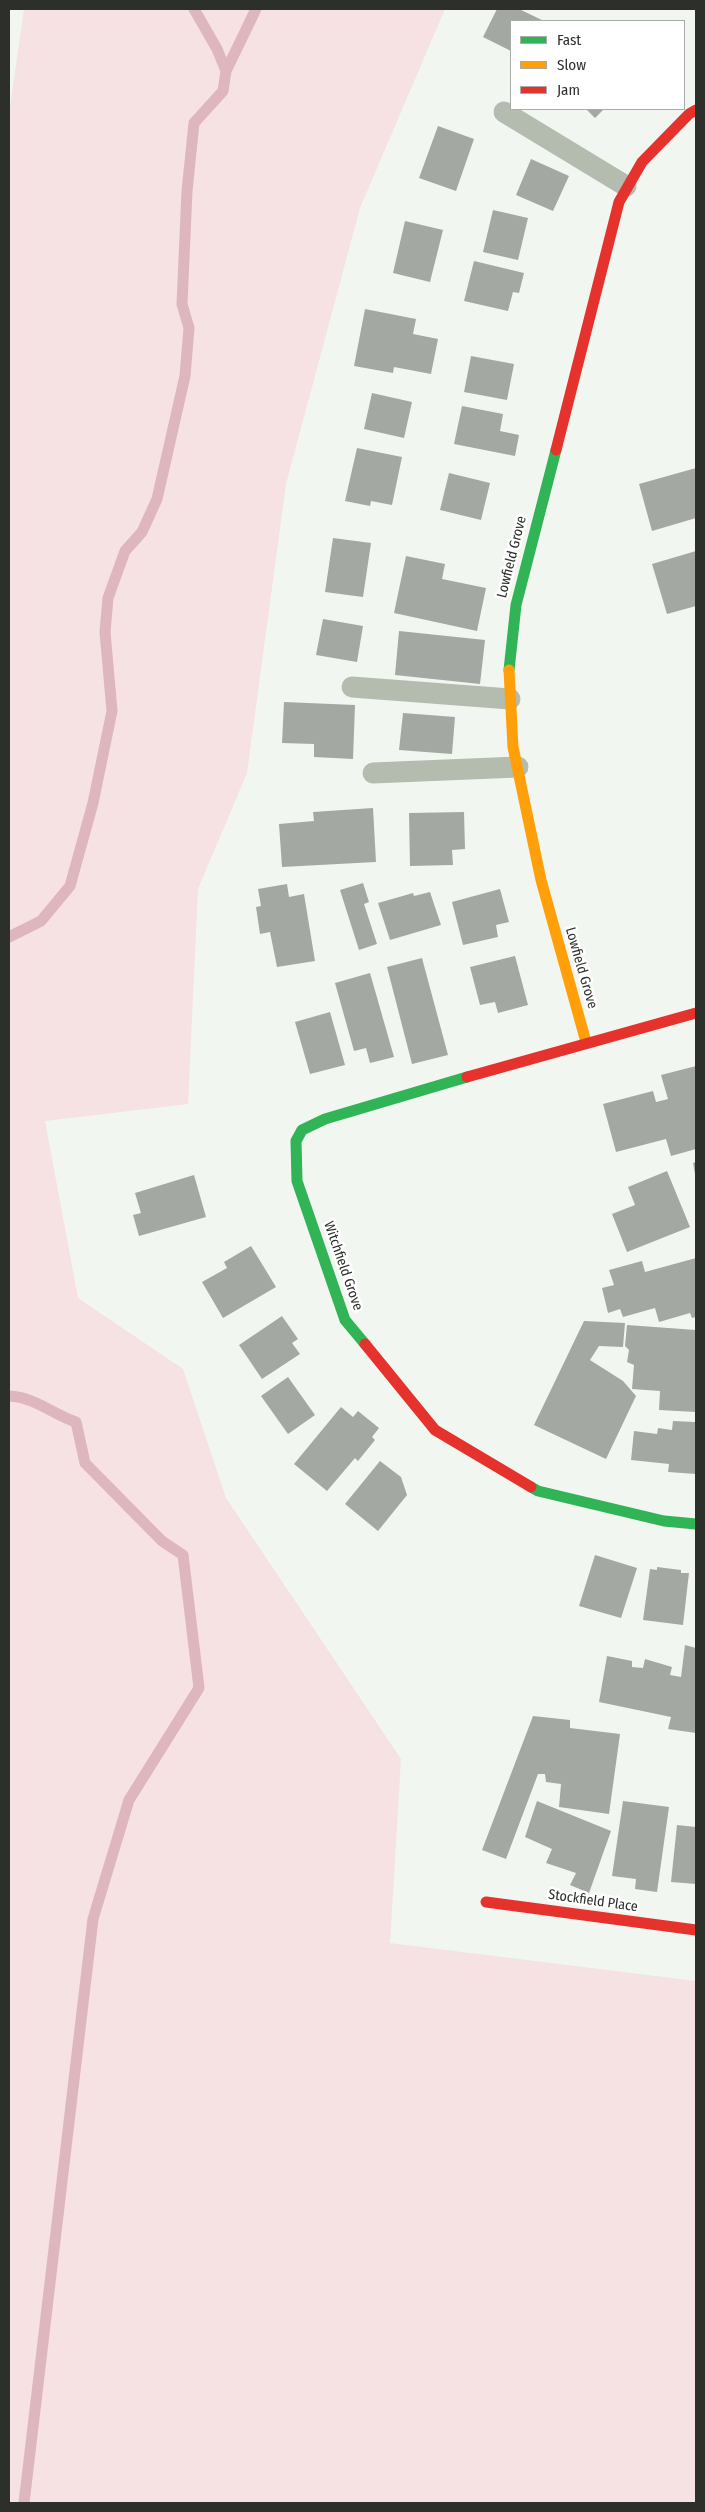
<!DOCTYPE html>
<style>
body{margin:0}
#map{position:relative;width:705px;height:2512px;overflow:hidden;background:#f2f6f1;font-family:"Fira Sans Condensed",sans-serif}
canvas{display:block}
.frame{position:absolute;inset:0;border:10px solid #2c2f2a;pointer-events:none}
.legend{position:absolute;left:510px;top:20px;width:175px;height:90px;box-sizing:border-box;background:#fff;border:1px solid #abacaa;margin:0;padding:6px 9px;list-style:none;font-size:15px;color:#2c2f2a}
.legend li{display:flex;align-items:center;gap:10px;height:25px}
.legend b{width:25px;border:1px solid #abacaa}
</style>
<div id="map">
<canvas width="705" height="2512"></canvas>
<div class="frame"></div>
<ul class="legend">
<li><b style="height:6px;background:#30b455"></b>Fast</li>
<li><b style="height:6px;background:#ff9f0a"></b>Slow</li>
<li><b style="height:6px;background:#e5322d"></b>Jam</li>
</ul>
</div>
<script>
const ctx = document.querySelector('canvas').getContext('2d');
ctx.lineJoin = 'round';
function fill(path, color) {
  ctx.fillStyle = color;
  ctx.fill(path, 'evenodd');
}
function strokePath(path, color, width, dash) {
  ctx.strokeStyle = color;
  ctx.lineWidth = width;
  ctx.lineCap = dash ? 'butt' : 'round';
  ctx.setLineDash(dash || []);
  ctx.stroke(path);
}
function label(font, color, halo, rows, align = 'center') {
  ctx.font = font + ' "Fira Sans Condensed",sans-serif';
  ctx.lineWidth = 5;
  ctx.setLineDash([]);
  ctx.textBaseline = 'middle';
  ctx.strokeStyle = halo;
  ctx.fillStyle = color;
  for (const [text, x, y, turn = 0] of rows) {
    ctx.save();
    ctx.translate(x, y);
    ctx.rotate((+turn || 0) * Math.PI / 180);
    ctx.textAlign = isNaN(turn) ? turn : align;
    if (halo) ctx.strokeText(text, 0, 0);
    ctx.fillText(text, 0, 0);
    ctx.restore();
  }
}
const green = new Path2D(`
 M 24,9 L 445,9 L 360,208 L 286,484 L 247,773 L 198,889 L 188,1104 L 45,1121 L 78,1298 L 183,1369 L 226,1498 L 401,1759 L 390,1943 L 696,1981 L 696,2503 L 9,2503 L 9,114 Z`);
const stream = new Path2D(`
 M 194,9 L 217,49 L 226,71
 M 9,937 L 41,921 L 70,886 L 93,803 L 112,711 L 105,632 L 108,598 L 125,551 L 142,532 L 157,499 L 185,376 L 189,328 L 182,304 L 187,191 L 194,123 L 223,91 L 226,71 L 256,9
 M 9,1396 C 35,1397 52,1414 76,1422 L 85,1463 L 162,1541 L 183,1555 L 199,1688 L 129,1800 L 93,1919 L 24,2503`);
const building = new Path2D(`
 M 497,9 L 519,9 L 544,21 L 511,21 L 511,51 L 483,37 Z
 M 586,109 L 604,109 L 595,118 Z
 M 438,126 L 474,139 L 456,191 L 419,178 Z
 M 531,159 L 569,176 L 553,211 L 516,195 Z
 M 493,210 L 528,218 L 518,260 L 483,252 Z
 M 405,221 L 443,230 L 430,282 L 393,273 Z
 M 474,261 L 524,273 L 519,293 L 513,292 L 508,311 L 464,301 Z
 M 365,309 L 416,319 L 413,334 L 438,339 L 431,374 L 394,367 L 393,373 L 354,366 Z
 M 471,356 L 514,364 L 507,400 L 464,392 Z
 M 372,393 L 412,402 L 404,438 L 364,429 Z
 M 462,406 L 503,414 L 500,431 L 519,435 L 515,456 L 454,444 Z
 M 357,448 L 402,457 L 392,505 L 371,501 L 370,506 L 345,501 Z
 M 696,468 L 696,518 L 652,531 L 639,484 Z
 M 449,473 L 490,483 L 481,520 L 440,510 Z
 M 333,538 L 371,543 L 363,597 L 325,592 Z
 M 696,551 L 696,606 L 667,614 L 652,564 Z
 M 406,556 L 445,564 L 442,579 L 486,588 L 477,631 L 394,613 Z
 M 323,619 L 363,626 L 357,662 L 316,655 Z
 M 399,631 L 485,640 L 480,684 L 395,675 Z
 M 284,702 L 355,705 L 353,759 L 314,757 L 314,744 L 282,743 Z
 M 403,713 L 455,717 L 452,754 L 399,750 Z
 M 373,808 L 376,862 L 282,867 L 279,824 L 314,821 L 313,812 Z
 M 464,812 L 465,849 L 452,850 L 453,865 L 410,866 L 409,813 Z
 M 363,883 L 369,902 L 364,904 L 377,944 L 359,950 L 340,890 Z
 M 287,884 L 289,897 L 304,894 L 315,961 L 277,967 L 270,932 L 260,934 L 256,907 L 261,906 L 258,889 Z
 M 500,889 L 509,922 L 496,925 L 498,937 L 463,945 L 452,902 Z
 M 430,892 L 441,925 L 390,940 L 378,903 L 413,893 L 414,896 Z
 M 515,956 L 528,1005 L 498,1013 L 495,1002 L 480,1005 L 470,967 Z
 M 422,958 L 448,1055 L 412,1064 L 387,967 Z
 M 370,973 L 394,1057 L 370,1063 L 366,1048 L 354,1051 L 335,983 Z
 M 330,1012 L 345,1065 L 310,1074 L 295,1022 Z
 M 696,1066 L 696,1149 L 671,1156 L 666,1139 L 616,1152 L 603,1104 L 653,1091 L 656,1102 L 668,1099 L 661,1075 Z
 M 696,1162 L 696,1174 L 695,1174 L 693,1163 Z
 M 667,1171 L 690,1227 L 627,1252 L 612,1214 L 635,1205 L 628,1187 Z
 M 194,1175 L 206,1217 L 139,1236 L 133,1215 L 141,1213 L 135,1193 Z
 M 251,1246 L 276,1287 L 223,1318 L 202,1282 L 227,1268 L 224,1262 Z
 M 696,1258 L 696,1317 L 692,1318 L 690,1313 L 659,1322 L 655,1308 L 623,1317 L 620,1309 L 608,1313 L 602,1288 L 614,1285 L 609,1270 L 642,1261 L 645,1272 Z
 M 282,1316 L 298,1339 L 292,1343 L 300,1354 L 262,1379 L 239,1345 Z
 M 584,1321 L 625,1323 L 623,1347 L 599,1346 L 590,1360 L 623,1381 L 636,1396 L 606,1459 L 534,1425 Z
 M 627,1325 L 696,1330 L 696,1412 L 659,1410 L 660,1391 L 632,1389 L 634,1365 L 627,1362 L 629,1350 L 625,1346 Z
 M 288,1377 L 315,1415 L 288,1434 L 261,1396 Z
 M 341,1407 L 353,1417 L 358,1411 L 379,1428 L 372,1437 L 375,1440 L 358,1461 L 355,1458 L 327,1491 L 294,1464 Z
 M 673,1421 L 695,1422 L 696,1474 L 668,1472 L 669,1464 L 631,1460 L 634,1431 L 657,1434 L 658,1428 L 672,1430 Z
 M 380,1461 L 401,1477 L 407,1495 L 378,1531 L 345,1504 Z
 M 595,1555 L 637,1568 L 621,1618 L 579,1606 Z
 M 657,1567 L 681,1570 L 681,1573 L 689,1573 L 683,1625 L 643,1620 L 650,1569 L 657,1570 Z
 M 685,1645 L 696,1648 L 696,1733 L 668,1729 L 671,1717 L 599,1702 L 607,1656 L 632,1661 L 632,1667 L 643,1668 L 645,1659 L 672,1667 L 670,1675 L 681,1677 Z
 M 533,1716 L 570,1720 L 570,1728 L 620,1734 L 609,1814 L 559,1807 L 561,1784 L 546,1782 L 545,1774 L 538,1774 L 506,1859 L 482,1850 Z
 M 537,1801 L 611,1831 L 589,1893 L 570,1885 L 576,1873 L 546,1863 L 552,1849 L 525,1837 Z
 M 623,1801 L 669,1807 L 657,1892 L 635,1889 L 636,1879 L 612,1876 Z
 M 677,1825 L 696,1827 L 696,1884 L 671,1882 Z`);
const lane = new Path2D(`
 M 504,112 L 626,186
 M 352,687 L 510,699
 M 373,773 L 518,767`);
const fast = new Path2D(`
 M 509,670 L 516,605 L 556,450
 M 365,1344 L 345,1320 L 297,1181 L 296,1141 L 302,1130 L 325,1119 L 467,1077
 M 531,1487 L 538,1491 L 664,1521 L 696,1524`);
const slow = new Path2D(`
 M 509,670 L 513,747 L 541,880 L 586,1042`);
const jam = new Path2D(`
 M 556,450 L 619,202 L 642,162 L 689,114 L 696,110
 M 467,1077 L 696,1013
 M 365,1344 L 435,1430 L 531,1487
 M 486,1902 L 696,1930`);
const streetNames = [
 ["Lowfield Grove",512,557,-76],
 ["Lowfield Grove",581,968,74],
 ["Witchfield Grove",343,1266,71],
 ["Stockfield Place",593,1901,8]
];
fill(green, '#f6e1e3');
strokePath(stream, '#deb6be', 11);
fill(building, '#a4a8a3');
strokePath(lane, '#b4bcb0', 21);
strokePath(fast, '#30b455', 11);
strokePath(slow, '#ff9f0a', 11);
strokePath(jam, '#e5322d', 11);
label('14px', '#2c2f2a', '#fff', streetNames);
</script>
